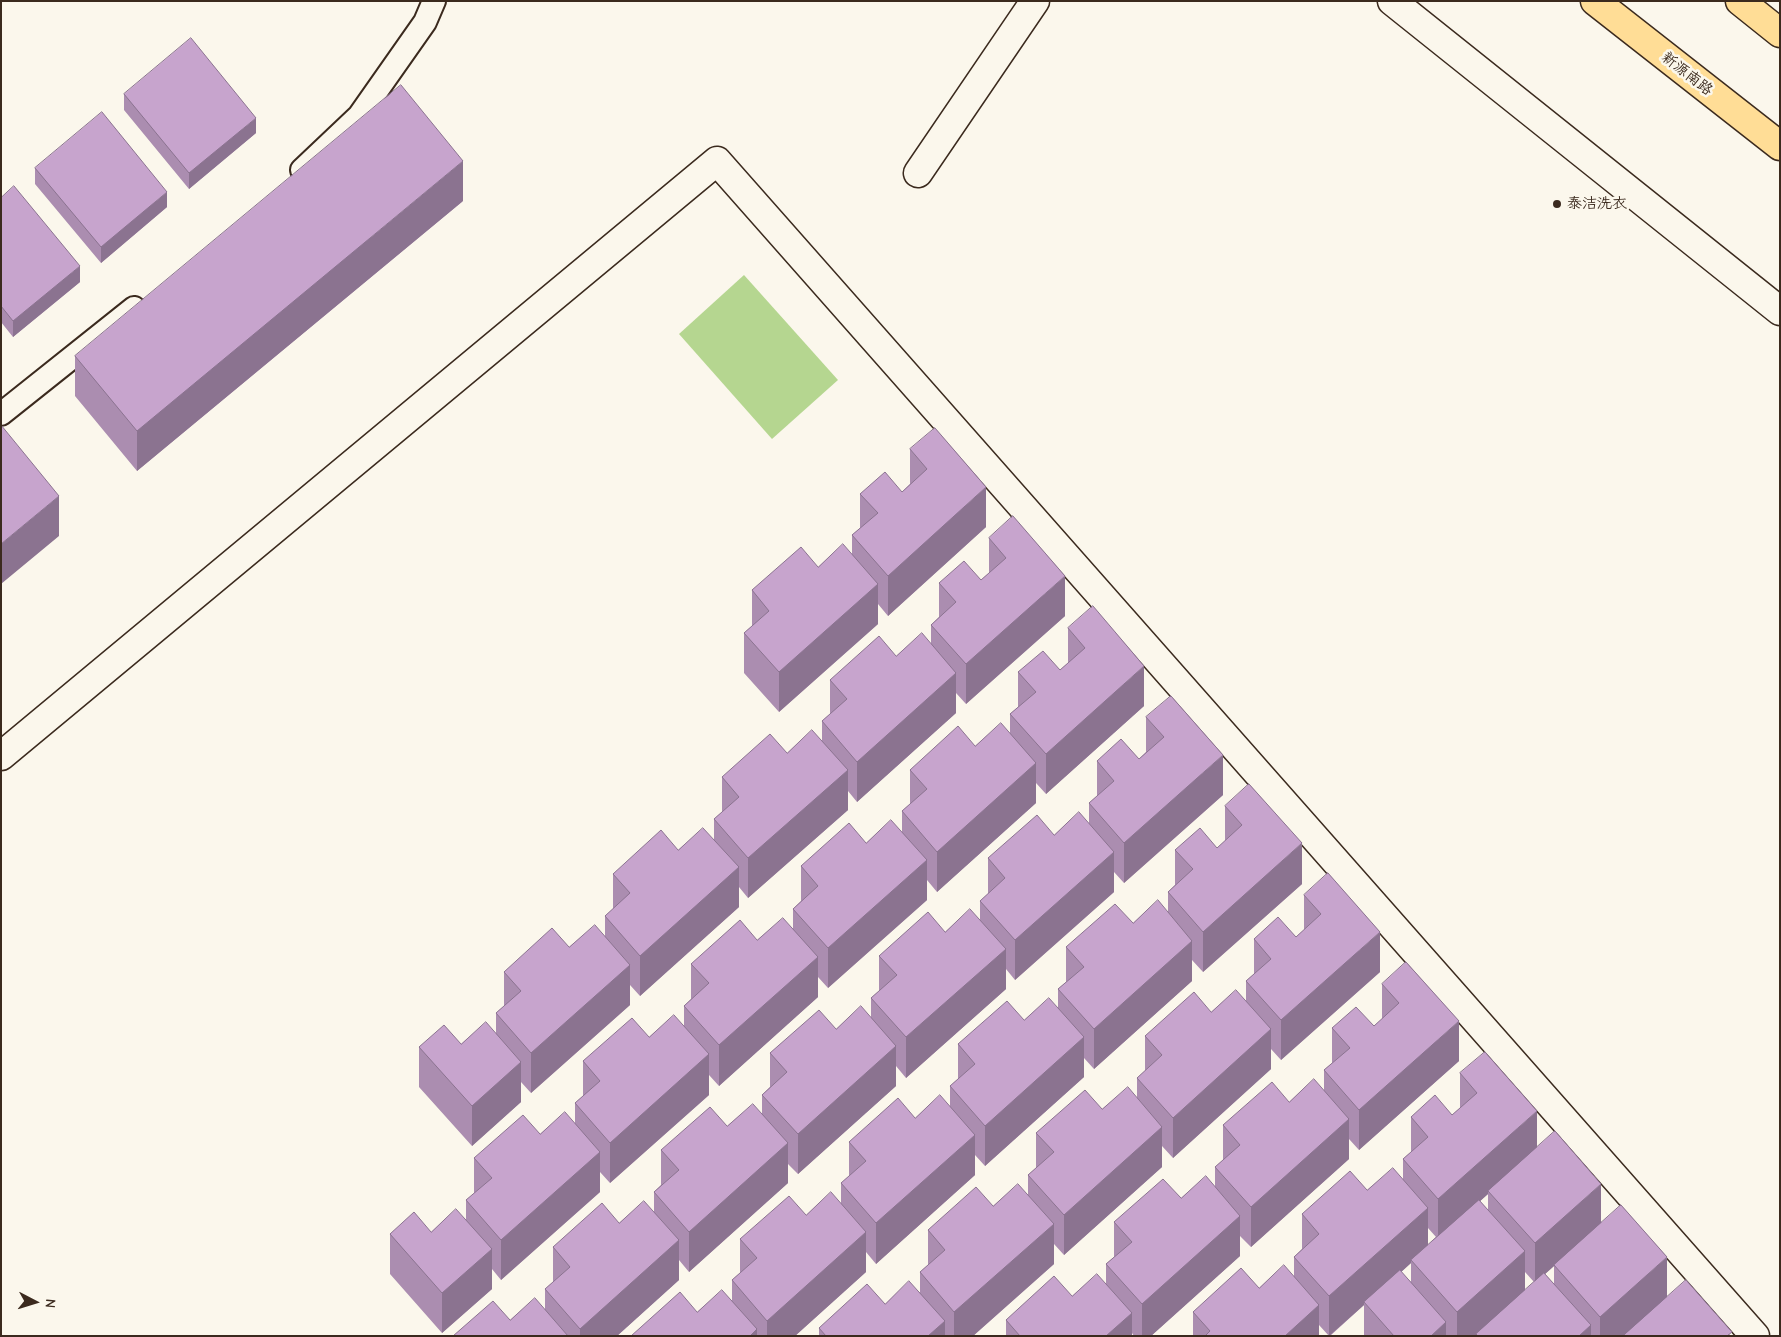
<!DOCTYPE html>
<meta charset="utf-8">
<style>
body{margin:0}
#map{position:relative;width:1781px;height:1337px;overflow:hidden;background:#fbf7ec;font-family:"Comic Neue",sans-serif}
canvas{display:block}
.frame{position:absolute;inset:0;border:2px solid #3b2a1e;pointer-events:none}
.north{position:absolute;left:10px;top:1277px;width:50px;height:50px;-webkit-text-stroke:4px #fbf7ec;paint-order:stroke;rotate:95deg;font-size:14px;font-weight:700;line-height:20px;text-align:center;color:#3b2a1e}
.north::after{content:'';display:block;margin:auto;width:18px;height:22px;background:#3b2a1e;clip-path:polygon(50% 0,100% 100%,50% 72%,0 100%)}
</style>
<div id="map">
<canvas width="1781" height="1337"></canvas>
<div class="frame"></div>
<div class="north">N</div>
</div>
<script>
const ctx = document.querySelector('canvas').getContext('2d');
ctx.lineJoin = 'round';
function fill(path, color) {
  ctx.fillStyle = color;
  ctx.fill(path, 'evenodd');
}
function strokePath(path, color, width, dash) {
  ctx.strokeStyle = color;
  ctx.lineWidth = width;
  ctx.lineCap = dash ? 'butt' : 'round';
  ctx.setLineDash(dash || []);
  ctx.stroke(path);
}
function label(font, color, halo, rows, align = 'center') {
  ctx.font = font + ' "Comic Neue","LXGW WenKai TC",sans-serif';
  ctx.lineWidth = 5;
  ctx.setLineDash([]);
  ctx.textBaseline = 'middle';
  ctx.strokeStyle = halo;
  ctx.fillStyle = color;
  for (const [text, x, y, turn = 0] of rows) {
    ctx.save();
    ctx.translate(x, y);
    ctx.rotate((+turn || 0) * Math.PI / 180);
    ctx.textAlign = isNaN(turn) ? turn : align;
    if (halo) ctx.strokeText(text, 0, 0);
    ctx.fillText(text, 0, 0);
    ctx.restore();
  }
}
const green = new Path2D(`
 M 744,275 L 838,380 L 772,439 L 679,334 Z`);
const service = new Path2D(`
 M 302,170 L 359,116 L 425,22 L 434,1
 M 1,414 L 134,308`);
const minor = new Path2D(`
 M 1392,1 L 1780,311
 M 918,173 L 1035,1
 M 1,756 L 717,161 L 1755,1336`);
const primary = new Path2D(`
 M 1595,1 L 1780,146
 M 1740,1 L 1780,33`);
const wall = new Path2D(`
 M 124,94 L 256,133 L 189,189 L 124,110 Z
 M 35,168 L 167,207 L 101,263 L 35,184 Z
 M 1,198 L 80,282 L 13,337 L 1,322 Z
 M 463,201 L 137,471 L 75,396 L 75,356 Z
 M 910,449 L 986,527 L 888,616 L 878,604 L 878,624 L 779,712 L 744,673 L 744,633 L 752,626 L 752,590 L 818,567 L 852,555 L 852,535 L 860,528 L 860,494 L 902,492 L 910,484 Z
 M 989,538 L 1065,616 L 966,704 L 956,693 L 956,713 L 857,802 L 848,791 L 848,810 L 748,898 L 739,887 L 739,907 L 640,996 L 630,985 L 630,1005 L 531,1093 L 521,1082 L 521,1102 L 472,1146 L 419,1087 L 419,1047 L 461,1044 L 496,1034 L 496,1013 L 504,1006 L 504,972 L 569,947 L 605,936 L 605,916 L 613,909 L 613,874 L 678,850 L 714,839 L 714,819 L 722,812 L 722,777 L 787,753 L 822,742 L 822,721 L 830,714 L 830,680 L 931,644 L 931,625 L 939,617 L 939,583 L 981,580 L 989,573 Z
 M 1068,628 L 1144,706 L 1046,794 L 1036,783 L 1036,803 L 937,892 L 927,880 L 927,900 L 828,988 L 818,977 L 818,997 L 719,1086 L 709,1075 L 709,1095 L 610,1183 L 600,1172 L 600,1192 L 501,1280 L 492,1269 L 492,1289 L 442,1333 L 390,1274 L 390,1234 L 431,1232 L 466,1220 L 466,1200 L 474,1194 L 474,1158 L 540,1134 L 575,1123 L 575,1103 L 583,1096 L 583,1061 L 649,1037 L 684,1026 L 684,1006 L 691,999 L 691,964 L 757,940 L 793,929 L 793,909 L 801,901 L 801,866 L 866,843 L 902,832 L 902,811 L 910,804 L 910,770 L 975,746 L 1010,734 L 1010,714 L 1018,707 L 1018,672 L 1060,670 L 1068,663 Z
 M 1146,717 L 1223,795 L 1124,883 L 1114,872 L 1114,892 L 1015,980 L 1006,969 L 1006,989 L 906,1078 L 896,1066 L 896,1086 L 798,1174 L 788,1164 L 788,1183 L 689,1272 L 679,1260 L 679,1280 L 617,1336 L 453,1336 L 510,1320 L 545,1309 L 545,1289 L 553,1282 L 553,1247 L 619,1223 L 654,1212 L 654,1192 L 661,1185 L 661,1150 L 762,1114 L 762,1095 L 770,1087 L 770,1053 L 836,1029 L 871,1018 L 871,998 L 879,991 L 879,956 L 945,932 L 980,921 L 980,901 L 988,894 L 988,858 L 1054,835 L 1089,823 L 1089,803 L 1097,796 L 1097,761 L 1139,759 L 1146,752 Z
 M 1225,806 L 1302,884 L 1203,972 L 1192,960 L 1192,981 L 1094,1069 L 1084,1058 L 1084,1077 L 985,1166 L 975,1155 L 975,1175 L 876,1264 L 866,1252 L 866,1272 L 795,1336 L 631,1336 L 732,1300 L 732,1280 L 740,1273 L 740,1239 L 841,1203 L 841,1183 L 849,1176 L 849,1142 L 950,1106 L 950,1086 L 958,1079 L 958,1044 L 1058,1009 L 1058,989 L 1066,982 L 1066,947 L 1133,923 L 1168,912 L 1168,892 L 1175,885 L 1175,850 L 1217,848 L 1225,841 Z
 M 1304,895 L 1380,972 L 1281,1060 L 1271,1049 L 1271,1069 L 1173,1158 L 1162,1146 L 1162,1167 L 1064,1255 L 1054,1244 L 1054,1264 L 973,1336 L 819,1336 L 819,1328 L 885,1304 L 920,1292 L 920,1272 L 928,1265 L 928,1230 L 993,1206 L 1028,1195 L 1028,1175 L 1036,1168 L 1036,1133 L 1102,1109 L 1137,1098 L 1137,1078 L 1145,1071 L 1145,1036 L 1211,1012 L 1246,1001 L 1246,981 L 1254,974 L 1254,939 L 1296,937 L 1304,930 Z
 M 1382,984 L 1459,1061 L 1359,1150 L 1349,1139 L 1349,1159 L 1251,1247 L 1240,1236 L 1240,1256 L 1151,1336 L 1134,1336 L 1132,1333 L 1132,1336 L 1006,1336 L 1006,1320 L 1072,1296 L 1106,1284 L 1106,1264 L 1114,1257 L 1114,1222 L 1181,1198 L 1215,1187 L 1215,1167 L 1223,1160 L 1223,1125 L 1324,1090 L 1324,1070 L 1332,1063 L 1332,1028 L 1374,1026 L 1382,1019 Z
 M 1460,1073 L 1537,1148 L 1667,1297 L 1732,1336 L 1476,1336 L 1476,1335 L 1475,1336 L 1364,1336 L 1364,1305 L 1330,1336 L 1329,1336 L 1319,1325 L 1319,1336 L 1193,1336 L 1193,1312 L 1259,1288 L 1294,1276 L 1294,1257 L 1302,1249 L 1302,1214 L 1367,1190 L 1403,1179 L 1403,1159 L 1411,1152 L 1411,1117 L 1452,1115 L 1460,1108 ZM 1488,1194 L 1488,1210 L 1480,1201 ZM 1428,1228 L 1436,1237 L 1428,1245 ZM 1411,1263 L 1411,1282 L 1401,1272 ZM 1554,1266 L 1554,1284 L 1545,1274 ZM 1525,1272 L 1534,1282 L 1525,1291 Z`);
const shadedWall = new Path2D(`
 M 256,118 L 256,133 L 189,189 L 189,173 Z
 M 463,161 L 463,201 L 137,471 L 137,431 Z
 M 167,192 L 167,207 L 101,263 L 101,247 Z
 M 80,266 L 80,282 L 13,337 L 13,321 Z
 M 986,487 L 986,527 L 888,616 L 888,576 Z
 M 59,496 L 59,536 L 1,584 L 1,544 Z
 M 1065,576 L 1065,616 L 966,704 L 966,664 Z
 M 878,584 L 878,624 L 779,712 L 779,672 Z
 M 1144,666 L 1144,706 L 1046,794 L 1046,754 Z
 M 956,673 L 956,713 L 857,802 L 857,762 Z
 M 1223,755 L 1223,795 L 1124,883 L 1124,843 Z
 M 1036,763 L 1036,803 L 937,892 L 937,852 Z
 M 848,770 L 848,810 L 748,898 L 748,858 Z
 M 1302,843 L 1302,884 L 1203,972 L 1203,932 Z
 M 1114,852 L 1114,892 L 1015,980 L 1015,940 Z
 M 927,860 L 927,900 L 828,988 L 828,948 Z
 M 739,867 L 739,907 L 640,996 L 640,956 Z
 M 1380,932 L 1380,972 L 1281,1060 L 1281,1020 Z
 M 1192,941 L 1192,981 L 1094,1069 L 1094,1029 Z
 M 1006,949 L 1006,989 L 906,1078 L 906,1037 Z
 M 818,957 L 818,997 L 719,1086 L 719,1045 Z
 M 630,965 L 630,1005 L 531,1093 L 531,1053 Z
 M 1459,1021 L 1459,1061 L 1359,1150 L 1359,1110 Z
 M 1271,1029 L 1271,1069 L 1173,1158 L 1173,1118 Z
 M 1084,1037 L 1084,1077 L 985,1166 L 985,1126 Z
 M 896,1046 L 896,1086 L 798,1174 L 798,1134 Z
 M 709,1054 L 709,1095 L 610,1183 L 610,1143 Z
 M 521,1062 L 521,1102 L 472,1146 L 472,1106 Z
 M 1537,1111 L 1537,1151 L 1488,1191 L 1488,1194 L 1438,1239 L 1438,1199 Z
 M 1349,1119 L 1349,1159 L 1251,1247 L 1251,1207 Z
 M 1162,1127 L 1162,1167 L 1064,1255 L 1064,1215 Z
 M 975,1135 L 975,1175 L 876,1264 L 876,1223 Z
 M 788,1143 L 788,1183 L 689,1272 L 689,1232 Z
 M 600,1152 L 600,1192 L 501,1280 L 501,1240 Z
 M 1601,1184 L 1601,1224 L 1535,1283 L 1535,1243 Z
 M 1428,1208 L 1428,1248 L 1411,1260 L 1411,1263 L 1366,1304 L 1364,1302 L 1364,1305 L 1329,1336 L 1329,1296 Z
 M 1240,1216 L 1240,1256 L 1151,1336 L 1142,1336 L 1142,1304 Z
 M 1054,1224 L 1054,1264 L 973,1336 L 954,1336 L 954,1312 Z
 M 866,1232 L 866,1272 L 795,1336 L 767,1336 L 767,1321 Z
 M 679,1240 L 679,1280 L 617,1336 L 580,1336 L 580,1329 Z
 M 492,1249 L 492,1289 L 442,1333 L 442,1293 Z
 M 1525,1251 L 1525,1291 L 1475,1336 L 1457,1336 L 1457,1312 Z
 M 1667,1257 L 1667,1297 L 1624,1336 L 1600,1336 L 1600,1317 Z
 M 1319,1305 L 1319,1336 L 1285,1336 Z
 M 1132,1313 L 1132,1336 L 1106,1336 Z
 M 945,1321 L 945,1336 L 928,1336 Z
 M 1446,1322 L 1446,1336 L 1431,1336 Z
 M 1591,1325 L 1591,1336 L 1579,1336 Z
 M 757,1329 L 757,1336 L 750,1336 Z`);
const building = new Path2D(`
 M 191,38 L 256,118 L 189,173 L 124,94 Z
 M 401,85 L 463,161 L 137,431 L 75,356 Z
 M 102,112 L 167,192 L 101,247 L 35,168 Z
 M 14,186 L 80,266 L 13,321 L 1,306 L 1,198 Z
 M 1,425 L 59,496 L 1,544 Z
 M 935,428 L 986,487 L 888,576 L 852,535 L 878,513 L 860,494 L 885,472 L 902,492 L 927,469 L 910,449 Z
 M 1013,516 L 1065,576 L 966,664 L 931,625 L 956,602 L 939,583 L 964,561 L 981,580 L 1006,558 L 989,538 Z
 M 843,544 L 878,584 L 779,672 L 744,633 L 769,611 L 752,590 L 801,547 L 818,567 Z
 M 1093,606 L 1144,666 L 1046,754 L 1010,714 L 1036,692 L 1018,672 L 1043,651 L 1060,670 L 1085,648 L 1068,628 Z
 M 922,633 L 956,673 L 857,762 L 822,721 L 847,699 L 830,680 L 879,636 L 896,656 Z
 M 1171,696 L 1223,755 L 1124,843 L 1089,803 L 1114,781 L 1097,761 L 1121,739 L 1139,759 L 1164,737 L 1146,717 Z
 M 1001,723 L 1036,763 L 937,852 L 902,811 L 927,789 L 910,770 L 958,726 L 975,746 Z
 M 812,730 L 848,770 L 748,858 L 714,819 L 739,797 L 722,777 L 770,734 L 787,753 Z
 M 1249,784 L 1302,843 L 1203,932 L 1168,892 L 1193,869 L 1175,850 L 1200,828 L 1217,848 L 1242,825 L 1225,806 Z
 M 1079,812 L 1114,852 L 1015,940 L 980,901 L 1005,878 L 988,858 L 1037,815 L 1054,835 Z
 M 891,820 L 927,860 L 828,948 L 793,909 L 818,886 L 801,866 L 849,823 L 866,843 Z
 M 703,828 L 739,867 L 640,956 L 605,916 L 630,893 L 613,874 L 661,830 L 678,850 Z
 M 1328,873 L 1380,932 L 1281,1020 L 1246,981 L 1271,959 L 1254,939 L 1278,917 L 1296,937 L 1321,914 L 1304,895 Z
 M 1158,900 L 1192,941 L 1094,1029 L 1058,989 L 1084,967 L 1066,947 L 1115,904 L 1133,923 Z
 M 970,909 L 1006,949 L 906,1037 L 871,998 L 897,975 L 879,956 L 928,912 L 945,932 Z
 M 783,918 L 818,957 L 719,1045 L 684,1006 L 709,983 L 691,964 L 740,920 L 757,940 Z
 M 595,925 L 630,965 L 531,1053 L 496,1013 L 521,991 L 504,972 L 552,928 L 569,947 Z
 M 1406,962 L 1459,1021 L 1359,1110 L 1324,1070 L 1350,1048 L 1332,1028 L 1356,1007 L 1374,1026 L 1399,1003 L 1382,984 Z
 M 1236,990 L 1271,1029 L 1173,1118 L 1137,1078 L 1162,1055 L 1145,1036 L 1194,992 L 1211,1012 Z
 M 1049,998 L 1084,1037 L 985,1126 L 950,1086 L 975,1064 L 958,1044 L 1007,1001 L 1024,1020 Z
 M 861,1006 L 896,1046 L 798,1134 L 762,1095 L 787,1072 L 770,1053 L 819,1010 L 836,1029 Z
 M 674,1015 L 709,1054 L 610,1143 L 575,1103 L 600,1081 L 583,1061 L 632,1018 L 649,1037 Z
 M 486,1022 L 521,1062 L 472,1106 L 419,1047 L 444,1025 L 461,1044 Z
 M 1485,1052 L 1537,1111 L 1438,1199 L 1403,1159 L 1428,1137 L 1411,1117 L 1435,1095 L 1452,1115 L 1477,1093 L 1460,1073 Z
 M 1314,1079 L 1349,1119 L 1251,1207 L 1215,1167 L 1240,1145 L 1223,1125 L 1272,1082 L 1289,1102 Z
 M 1128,1087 L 1162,1127 L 1064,1215 L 1028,1175 L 1054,1152 L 1036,1133 L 1085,1090 L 1102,1109 Z
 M 940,1095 L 975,1135 L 876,1223 L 841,1183 L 866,1161 L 849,1142 L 898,1098 L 915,1118 Z
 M 753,1104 L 788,1143 L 689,1232 L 654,1192 L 679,1170 L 661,1150 L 710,1107 L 727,1126 Z
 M 565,1112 L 600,1152 L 501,1240 L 466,1200 L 492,1178 L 474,1158 L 523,1115 L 540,1134 Z
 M 1555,1131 L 1601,1184 L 1535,1243 L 1488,1191 Z
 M 1393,1168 L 1428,1208 L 1329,1296 L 1294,1257 L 1319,1234 L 1302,1214 L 1350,1171 L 1367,1190 Z
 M 1206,1176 L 1240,1216 L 1142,1304 L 1106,1264 L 1132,1242 L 1114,1222 L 1163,1179 L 1181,1198 Z
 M 1018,1184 L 1054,1224 L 954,1312 L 920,1272 L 945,1250 L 928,1230 L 976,1187 L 993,1206 Z
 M 831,1192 L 866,1232 L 767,1321 L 732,1280 L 757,1258 L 740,1239 L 789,1196 L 806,1215 Z
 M 1479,1200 L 1525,1251 L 1457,1312 L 1411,1260 Z
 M 644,1201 L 679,1240 L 580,1329 L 545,1289 L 570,1267 L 553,1247 L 602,1203 L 619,1223 Z
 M 1621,1205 L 1667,1257 L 1600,1317 L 1554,1265 Z
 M 456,1209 L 492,1249 L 442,1293 L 390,1234 L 414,1212 L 431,1232 Z
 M 1284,1265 L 1319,1305 L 1285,1336 L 1205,1336 L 1210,1331 L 1193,1312 L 1241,1268 L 1259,1288 Z
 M 1400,1270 L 1446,1322 L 1431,1336 L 1394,1336 L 1364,1302 Z
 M 1544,1273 L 1591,1325 L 1579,1336 L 1478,1336 L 1476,1334 Z
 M 1097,1274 L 1132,1313 L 1106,1336 L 1020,1336 L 1006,1320 L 1054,1276 L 1072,1296 Z
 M 1686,1280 L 1732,1332 L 1727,1336 L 1623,1336 Z
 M 909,1281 L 945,1321 L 928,1336 L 826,1336 L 819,1328 L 867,1284 L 885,1304 Z
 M 722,1290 L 757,1329 L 750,1336 L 631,1336 L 680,1292 L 697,1312 Z
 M 535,1298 L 568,1336 L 453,1336 L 493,1301 L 510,1320 Z`);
const markers = [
 [1557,204,5,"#3b2a1e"]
];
const streetNames = [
 ["新源南路",1687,74,38]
];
const poiNames = [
 ["泰洁洗衣",1567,204]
];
fill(green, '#b5d690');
strokePath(service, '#3b2a1e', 26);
strokePath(minor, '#3b2a1e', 31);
strokePath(primary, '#3b2a1e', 31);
strokePath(service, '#fbf7ec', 22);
strokePath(minor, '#fbf7ec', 28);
strokePath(primary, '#ffdd96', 28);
fill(wall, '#ab8db0');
fill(shadedWall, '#8b7390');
fill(building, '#c7a4cd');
strokePath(building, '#8b7390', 1);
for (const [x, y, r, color] of markers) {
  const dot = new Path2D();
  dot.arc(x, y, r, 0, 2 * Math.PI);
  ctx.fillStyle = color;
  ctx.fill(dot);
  strokePath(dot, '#fbf7ec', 2);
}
label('15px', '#3b2a1e', '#fbf7ec', streetNames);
label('15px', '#3b2a1e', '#fbf7ec', poiNames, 'left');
</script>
